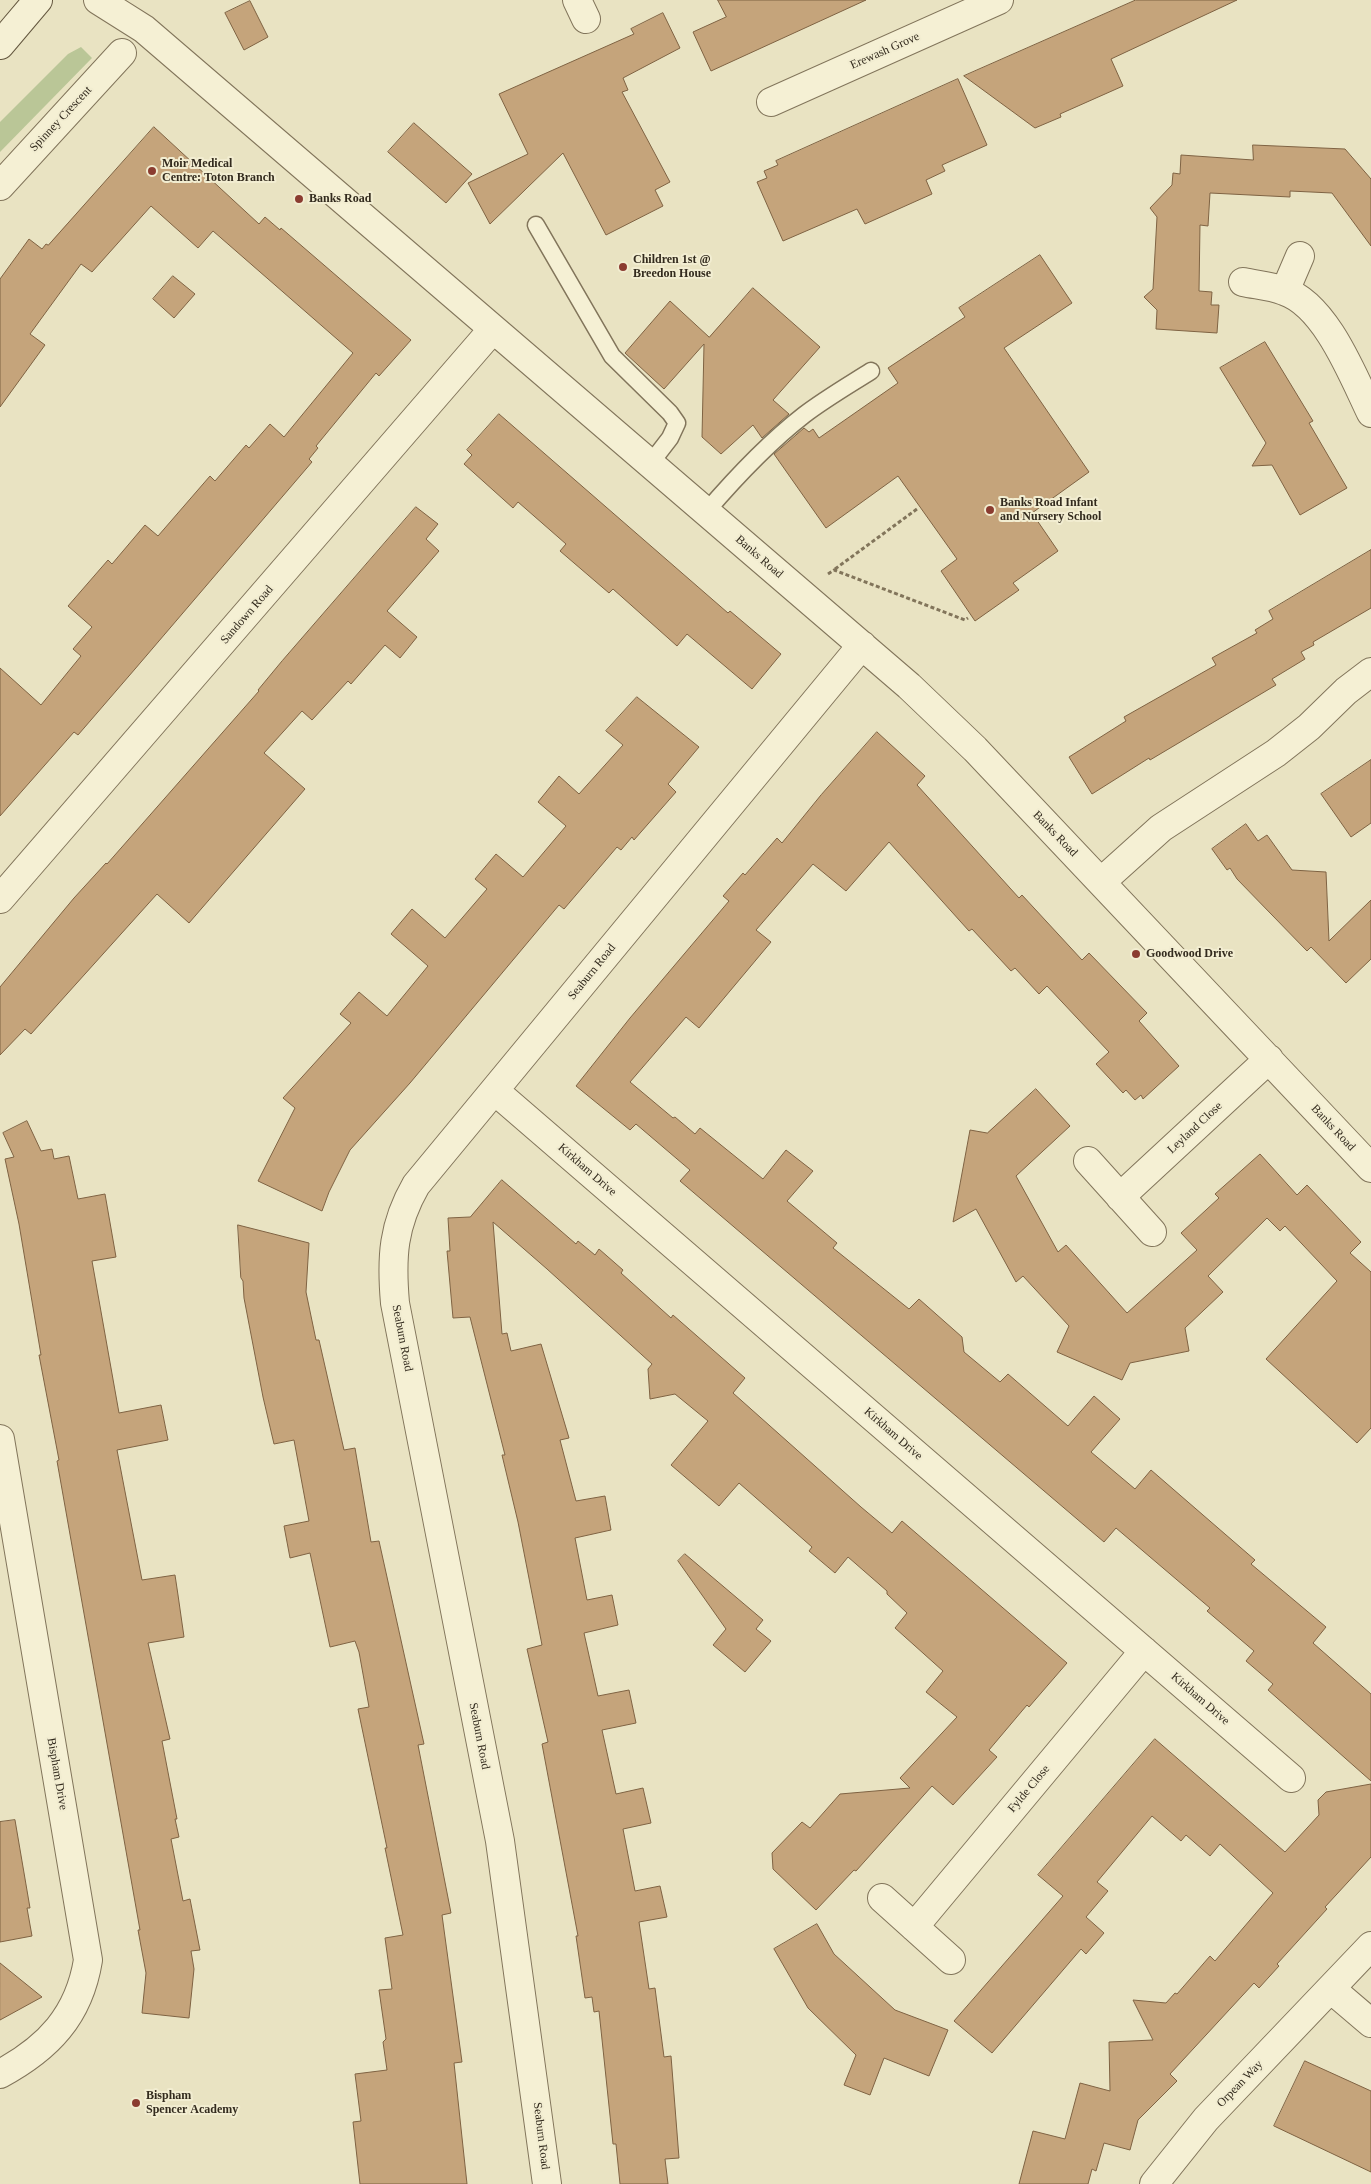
<!DOCTYPE html>
<style>
body{margin:0}
canvas{display:block;background:#e9e3c2}
</style>
<canvas width="1371" height="2184"></canvas>
<script>
const ctx = document.querySelector('canvas').getContext('2d');
ctx.lineJoin = 'round';
function fill(path, color) {
  ctx.fillStyle = color;
  ctx.fill(path, 'evenodd');
}
function strokePath(path, color, width, dash) {
  ctx.strokeStyle = color;
  ctx.lineWidth = width;
  ctx.lineCap = dash ? 'butt' : 'round';
  ctx.setLineDash(dash || []);
  ctx.stroke(path);
}
function label(font, color, halo, rows, align = 'center') {
  ctx.font = font + ' "Times New Roman",serif';
  ctx.lineWidth = 4;
  ctx.setLineDash([]);
  ctx.textBaseline = 'middle';
  ctx.strokeStyle = halo;
  ctx.fillStyle = color;
  for (const [text, x, y, turn = 0] of rows) {
    ctx.save();
    ctx.translate(x, y);
    ctx.rotate((+turn || 0) * Math.PI / 180);
    ctx.textAlign = isNaN(turn) ? turn : align;
    if (halo) ctx.strokeText(text, 0, 0);
    ctx.fillText(text, 0, 0);
    ctx.restore();
  }
}
const green = new Path2D(`
 M 81,47 L 92,58 L 0,152 L 0,122 L 68,54 Z`);
const building = new Path2D(`
 M 718,0 L 866,0 L 711,71 L 693,32 L 726,17 Z
 M 1136,0 L 1237,0 L 1111,59 L 1123,86 L 1060,114 L 1061,117 L 1035,128 L 964,76 Z
 M 250,1 L 268,37 L 244,50 L 225,13 Z
 M 663,13 L 680,48 L 623,78 L 628,90 L 622,92 L 670,182 L 655,190 L 663,206 L 606,235 L 563,153 L 490,224 L 468,183 L 528,154 L 499,94 L 634,34 L 631,29 Z
 M 958,79 L 987,145 L 942,165 L 945,171 L 926,180 L 932,194 L 865,224 L 857,209 L 783,241 L 757,182 L 767,178 L 764,171 L 778,165 L 776,161 Z
 M 414,123 L 472,174 L 446,203 L 388,152 Z
 M 154,127 L 259,224 L 265,217 L 280,230 L 281,228 L 411,340 L 379,376 L 376,373 L 316,446 L 318,448 L 309,459 L 312,462 L 135,669 L 78,735 L 74,732 L 0,816 L 0,668 L 41,705 L 81,656 L 73,649 L 92,627 L 68,606 L 108,560 L 112,564 L 145,525 L 158,536 L 210,476 L 215,481 L 246,445 L 249,448 L 270,424 L 284,437 L 353,353 L 213,231 L 198,248 L 151,206 L 92,272 L 81,264 L 30,334 L 45,345 L 0,407 L 0,279 L 29,239 L 42,249 L 46,244 L 48,245 Z
 M 1253,145 L 1345,149 L 1371,179 L 1371,246 L 1332,193 L 1290,191 L 1290,197 L 1210,193 L 1208,226 L 1200,225 L 1199,291 L 1212,292 L 1211,305 L 1219,305 L 1217,333 L 1156,329 L 1157,310 L 1144,297 L 1153,289 L 1157,217 L 1150,208 L 1172,185 L 1173,173 L 1180,174 L 1181,155 L 1253,160 Z
 M 1040,255 L 1072,303 L 1004,348 L 1089,472 L 1032,513 L 1058,551 L 1013,583 L 1019,590 L 975,621 L 941,571 L 957,559 L 898,476 L 826,528 L 774,454 L 804,428 L 809,432 L 813,429 L 819,438 L 898,383 L 888,368 L 965,317 L 959,308 Z
 M 173,276 L 195,294 L 174,318 L 153,299 Z
 M 753,288 L 820,347 L 773,400 L 789,414 L 762,438 L 753,425 L 721,454 L 702,437 L 704,344 L 664,389 L 625,353 L 670,301 L 709,337 Z
 M 1265,342 L 1313,421 L 1309,423 L 1347,488 L 1300,515 L 1272,465 L 1252,466 L 1266,443 L 1220,368 Z
 M 499,414 L 728,613 L 730,611 L 781,654 L 752,689 L 687,634 L 677,646 L 613,589 L 609,593 L 560,551 L 566,544 L 518,502 L 513,508 L 464,464 L 472,455 L 467,450 Z
 M 416,507 L 438,524 L 426,539 L 439,551 L 387,611 L 417,637 L 400,658 L 385,645 L 351,684 L 348,681 L 312,720 L 302,711 L 264,753 L 305,789 L 189,923 L 157,894 L 31,1034 L 25,1029 L 0,1055 L 0,987 L 74,898 L 106,863 L 107,864 L 259,691 L 258,690 L 282,661 Z
 M 1371,550 L 1371,608 L 1313,642 L 1314,645 L 1301,652 L 1305,659 L 1272,679 L 1276,685 L 1150,760 L 1149,758 L 1092,794 L 1069,757 L 1126,721 L 1124,717 L 1216,665 L 1212,658 L 1257,633 L 1255,630 L 1273,619 L 1269,611 Z
 M 637,697 L 699,747 L 668,784 L 676,792 L 634,840 L 632,837 L 621,850 L 617,847 L 564,909 L 559,905 L 410,1083 L 350,1150 L 329,1192 L 322,1211 L 258,1181 L 295,1108 L 283,1098 L 351,1023 L 340,1014 L 359,992 L 387,1016 L 428,966 L 391,934 L 412,909 L 445,938 L 487,889 L 475,879 L 496,854 L 523,877 L 566,826 L 538,802 L 559,776 L 579,794 L 623,745 L 606,731 Z
 M 877,732 L 925,776 L 917,785 L 1019,898 L 1022,895 L 1082,960 L 1089,953 L 1147,1013 L 1139,1021 L 1179,1066 L 1143,1099 L 1141,1095 L 1135,1100 L 1126,1090 L 1123,1093 L 1096,1064 L 1109,1052 L 1047,986 L 1039,994 L 1015,968 L 1011,971 L 972,929 L 969,931 L 889,842 L 846,891 L 813,864 L 756,930 L 771,942 L 699,1028 L 686,1017 L 630,1082 L 673,1118 L 675,1117 L 695,1134 L 700,1128 L 763,1179 L 786,1150 L 813,1171 L 787,1201 L 837,1243 L 833,1248 L 909,1309 L 919,1299 L 962,1337 L 964,1352 L 1000,1382 L 1008,1374 L 1068,1426 L 1094,1396 L 1120,1419 L 1091,1452 L 1135,1489 L 1151,1470 L 1255,1560 L 1251,1564 L 1326,1627 L 1313,1643 L 1371,1694 L 1371,1781 L 1268,1690 L 1273,1684 L 1246,1661 L 1254,1651 L 1207,1611 L 1210,1608 L 1116,1528 L 1104,1542 L 680,1181 L 690,1170 L 636,1124 L 630,1130 L 576,1086 L 630,1018 L 729,901 L 723,896 L 743,873 L 745,875 L 777,838 L 782,843 L 821,795 Z
 M 1371,760 L 1371,823 L 1351,837 L 1321,794 Z
 M 1246,824 L 1258,841 L 1267,835 L 1292,870 L 1326,872 L 1329,941 L 1371,900 L 1371,959 L 1346,983 L 1311,947 L 1307,951 L 1237,879 L 1230,868 L 1227,870 L 1212,849 Z
 M 1036,1089 L 1070,1126 L 1016,1176 L 1058,1252 L 1066,1245 L 1127,1313 L 1197,1250 L 1181,1233 L 1219,1198 L 1215,1194 L 1260,1154 L 1297,1195 L 1307,1185 L 1361,1242 L 1350,1253 L 1371,1272 L 1371,1428 L 1357,1443 L 1266,1359 L 1337,1281 L 1285,1226 L 1280,1231 L 1267,1218 L 1208,1276 L 1223,1292 L 1185,1328 L 1189,1351 L 1130,1363 L 1122,1380 L 1057,1352 L 1069,1326 L 1023,1276 L 1016,1282 L 976,1209 L 953,1222 L 970,1130 L 987,1133 Z
 M 27,1121 L 41,1151 L 52,1149 L 54,1159 L 69,1156 L 78,1199 L 105,1194 L 116,1257 L 92,1261 L 119,1413 L 161,1405 L 168,1440 L 117,1450 L 142,1580 L 175,1575 L 178,1595 L 184,1637 L 148,1643 L 170,1739 L 162,1741 L 177,1819 L 175,1819 L 179,1837 L 171,1839 L 183,1901 L 190,1899 L 200,1950 L 191,1951 L 194,1969 L 189,2018 L 142,2013 L 146,1973 L 138,1930 L 140,1930 L 57,1461 L 59,1460 L 39,1355 L 41,1355 L 19,1224 L 5,1159 L 14,1157 L 3,1133 Z
 M 502,1180 L 576,1244 L 578,1241 L 595,1255 L 599,1249 L 623,1270 L 621,1273 L 671,1318 L 673,1315 L 745,1378 L 733,1393 L 861,1507 L 892,1533 L 902,1521 L 1067,1663 L 1029,1707 L 1027,1705 L 989,1750 L 997,1757 L 953,1805 L 932,1786 L 856,1871 L 854,1870 L 816,1910 L 773,1869 L 772,1853 L 802,1822 L 810,1828 L 840,1794 L 910,1788 L 900,1778 L 957,1717 L 926,1692 L 943,1671 L 895,1628 L 907,1613 L 887,1594 L 887,1591 L 848,1557 L 835,1573 L 809,1551 L 812,1547 L 739,1483 L 719,1506 L 671,1465 L 708,1421 L 675,1394 L 650,1399 L 648,1369 L 652,1364 L 547,1269 L 493,1222 L 502,1334 L 507,1333 L 511,1351 L 541,1344 L 569,1438 L 560,1440 L 576,1501 L 605,1496 L 611,1530 L 575,1538 L 587,1600 L 612,1595 L 618,1625 L 584,1633 L 598,1696 L 629,1690 L 636,1723 L 602,1730 L 616,1794 L 643,1788 L 651,1823 L 623,1829 L 635,1891 L 660,1886 L 667,1917 L 639,1922 L 649,1989 L 655,1988 L 664,2057 L 671,2056 L 679,2158 L 665,2159 L 668,2184 L 620,2184 L 616,2144 L 613,2144 L 599,2011 L 594,2012 L 592,1997 L 585,1998 L 576,1936 L 578,1936 L 542,1744 L 548,1742 L 527,1649 L 542,1645 L 518,1522 L 502,1455 L 505,1455 L 470,1317 L 453,1318 L 447,1251 L 450,1251 L 448,1218 L 470,1217 Z
 M 238,1225 L 309,1243 L 306,1292 L 316,1340 L 319,1340 L 344,1450 L 355,1448 L 371,1542 L 379,1541 L 424,1744 L 418,1745 L 451,1913 L 442,1915 L 462,2062 L 454,2063 L 467,2184 L 360,2184 L 353,2122 L 361,2121 L 355,2074 L 387,2070 L 383,2042 L 386,2039 L 379,1990 L 392,1989 L 385,1938 L 403,1935 L 385,1848 L 387,1848 L 358,1709 L 369,1707 L 359,1652 L 355,1641 L 330,1647 L 310,1553 L 290,1558 L 284,1526 L 309,1521 L 294,1440 L 274,1444 L 263,1397 L 244,1298 L 243,1281 L 241,1278 Z
 M 685,1554 L 763,1620 L 756,1629 L 771,1641 L 745,1672 L 713,1645 L 726,1629 L 678,1561 Z
 M 1155,1739 L 1285,1852 L 1319,1815 L 1318,1800 L 1326,1792 L 1371,1784 L 1371,1857 L 1325,1907 L 1327,1909 L 1277,1964 L 1279,1966 L 1259,1988 L 1254,1983 L 1170,2074 L 1177,2081 L 1138,2120 L 1130,2150 L 1104,2143 L 1096,2171 L 1092,2169 L 1088,2184 L 1019,2184 L 1033,2131 L 1065,2139 L 1080,2083 L 1110,2091 L 1109,2042 L 1153,2040 L 1133,2000 L 1166,2003 L 1175,1993 L 1177,1994 L 1210,1956 L 1215,1961 L 1273,1893 L 1220,1844 L 1210,1856 L 1186,1835 L 1181,1841 L 1152,1816 L 1097,1882 L 1108,1891 L 1086,1917 L 1104,1933 L 1086,1954 L 1081,1949 L 992,2053 L 954,2021 L 1063,1896 L 1038,1875 Z
 M 15,1820 L 30,1908 L 27,1908 L 32,1936 L 0,1942 L 0,1822 Z
 M 817,1924 L 834,1954 L 895,2010 L 948,2030 L 929,2076 L 884,2058 L 870,2095 L 844,2085 L 856,2055 L 808,2008 L 774,1949 Z
 M 0,1963 L 42,1997 L 0,2020 Z
 M 1305,2061 L 1371,2091 L 1371,2172 L 1274,2126 Z`);
const path = new Path2D(`
 M 835,569 L 917,509
 M 828,574 L 834,570 L 965,620 L 968,618`);
const service = new Path2D(`
 M 536,225 L 612,356 L 670,413 L 677,423 L 670,438 L 650,464
 M 706,512 C 736,477 768,443 804,415 C 825,399 849,385 871,371`);
const minor = new Path2D(`
 M 98,0 L 144,29 L 909,686 L 975,749 L 1371,1168
 M 577,0 L 586,19
 M 771,102 L 999,0
 M 0,186 L 122,53
 M 1243,282 C 1257,285 1272,286 1284,291 C 1326,305 1353,376 1371,413
 M 1285,291 L 1300,256
 M 1101,882 L 1161,828 L 1276,753 L 1309,727 L 1346,691 L 1371,672
 M 0,899 L 493,329
 M 495,1091 L 1291,1778
 M 1088,1161 L 1152,1232
 M 1120,1197 L 1269,1059
 M 0,1439 L 88,1960 C 79,2016 48,2048 0,2074
 M 882,1898 L 951,1960
 M 914,1927 L 1144,1651
 M 1331,1989 L 1371,2023
 M 547,2184 L 500,1841 L 395,1303 C 391,1257 393,1225 416,1185 L 862,645
 M 1154,2184 L 1206,2119 L 1371,1946`);
const secondary = new Path2D(`
 M 0,45 L 38,0`);
const markers = [
 [152,171,5,"#8b3c30"],
 [299,199,5,"#8b3c30"],
 [623,267,5,"#8b3c30"],
 [990,510,5,"#8b3c30"],
 [1136,954,5,"#8b3c30"],
 [136,2103,5,"#8b3c30"]
];
const streetNames = [
 ["Erewash Grove",885,51,-24],
 ["Spinney Crescent",61,119,-47],
 ["Banks Road",759,557,41],
 ["Sandown Road",247,615,-49],
 ["Banks Road",1055,834,46],
 ["Seaburn Road",592,972,-51],
 ["Leyland Close",1195,1128,-43],
 ["Banks Road",1333,1128,47],
 ["Kirkham Drive",587,1170,41],
 ["Seaburn Road",402,1338,79],
 ["Kirkham Drive",893,1434,41],
 ["Kirkham Drive",1200,1699,41],
 ["Seaburn Road",479,1736,79],
 ["Bispham Drive",57,1774,80],
 ["Fylde Close",1029,1789,-50],
 ["Orpean Way",1240,2084,-46],
 ["Seaburn Road",541,2136,83]
];
const poiNames = [
 ["Moir Medical",162,164],
 ["Centre: Toton Branch",162,178],
 ["Banks Road",309,199],
 ["Children 1st @",633,260],
 ["Breedon House",633,274],
 ["Banks Road Infant",1000,503],
 ["and Nursery School",1000,517],
 ["Goodwood Drive",1146,954],
 ["Bispham",146,2096],
 ["Spencer Academy",146,2110]
];
fill(green, '#bac697');
fill(building, '#c5a47b');
strokePath(building, '#7f6343', 1);
strokePath(service, '#82755b', 19);
strokePath(minor, '#82755b', 30);
strokePath(secondary, '#63563e', 30);
strokePath(path, '#82755b', 3, [4, 2.5]);
strokePath(service, '#f5f0d4', 16);
strokePath(minor, '#f5f0d4', 28);
strokePath(secondary, '#f5f0d4', 28);
for (const [x, y, r, color] of markers) {
  const dot = new Path2D();
  dot.arc(x, y, r, 0, 2 * Math.PI);
  ctx.fillStyle = color;
  ctx.fill(dot);
  strokePath(dot, '#f2edd1', 2);
}
label('12px', '#332b1e', '#f2edd1', streetNames);
label('bold 12px', '#332b1e', '#f2edd1', poiNames, 'left');
</script>
